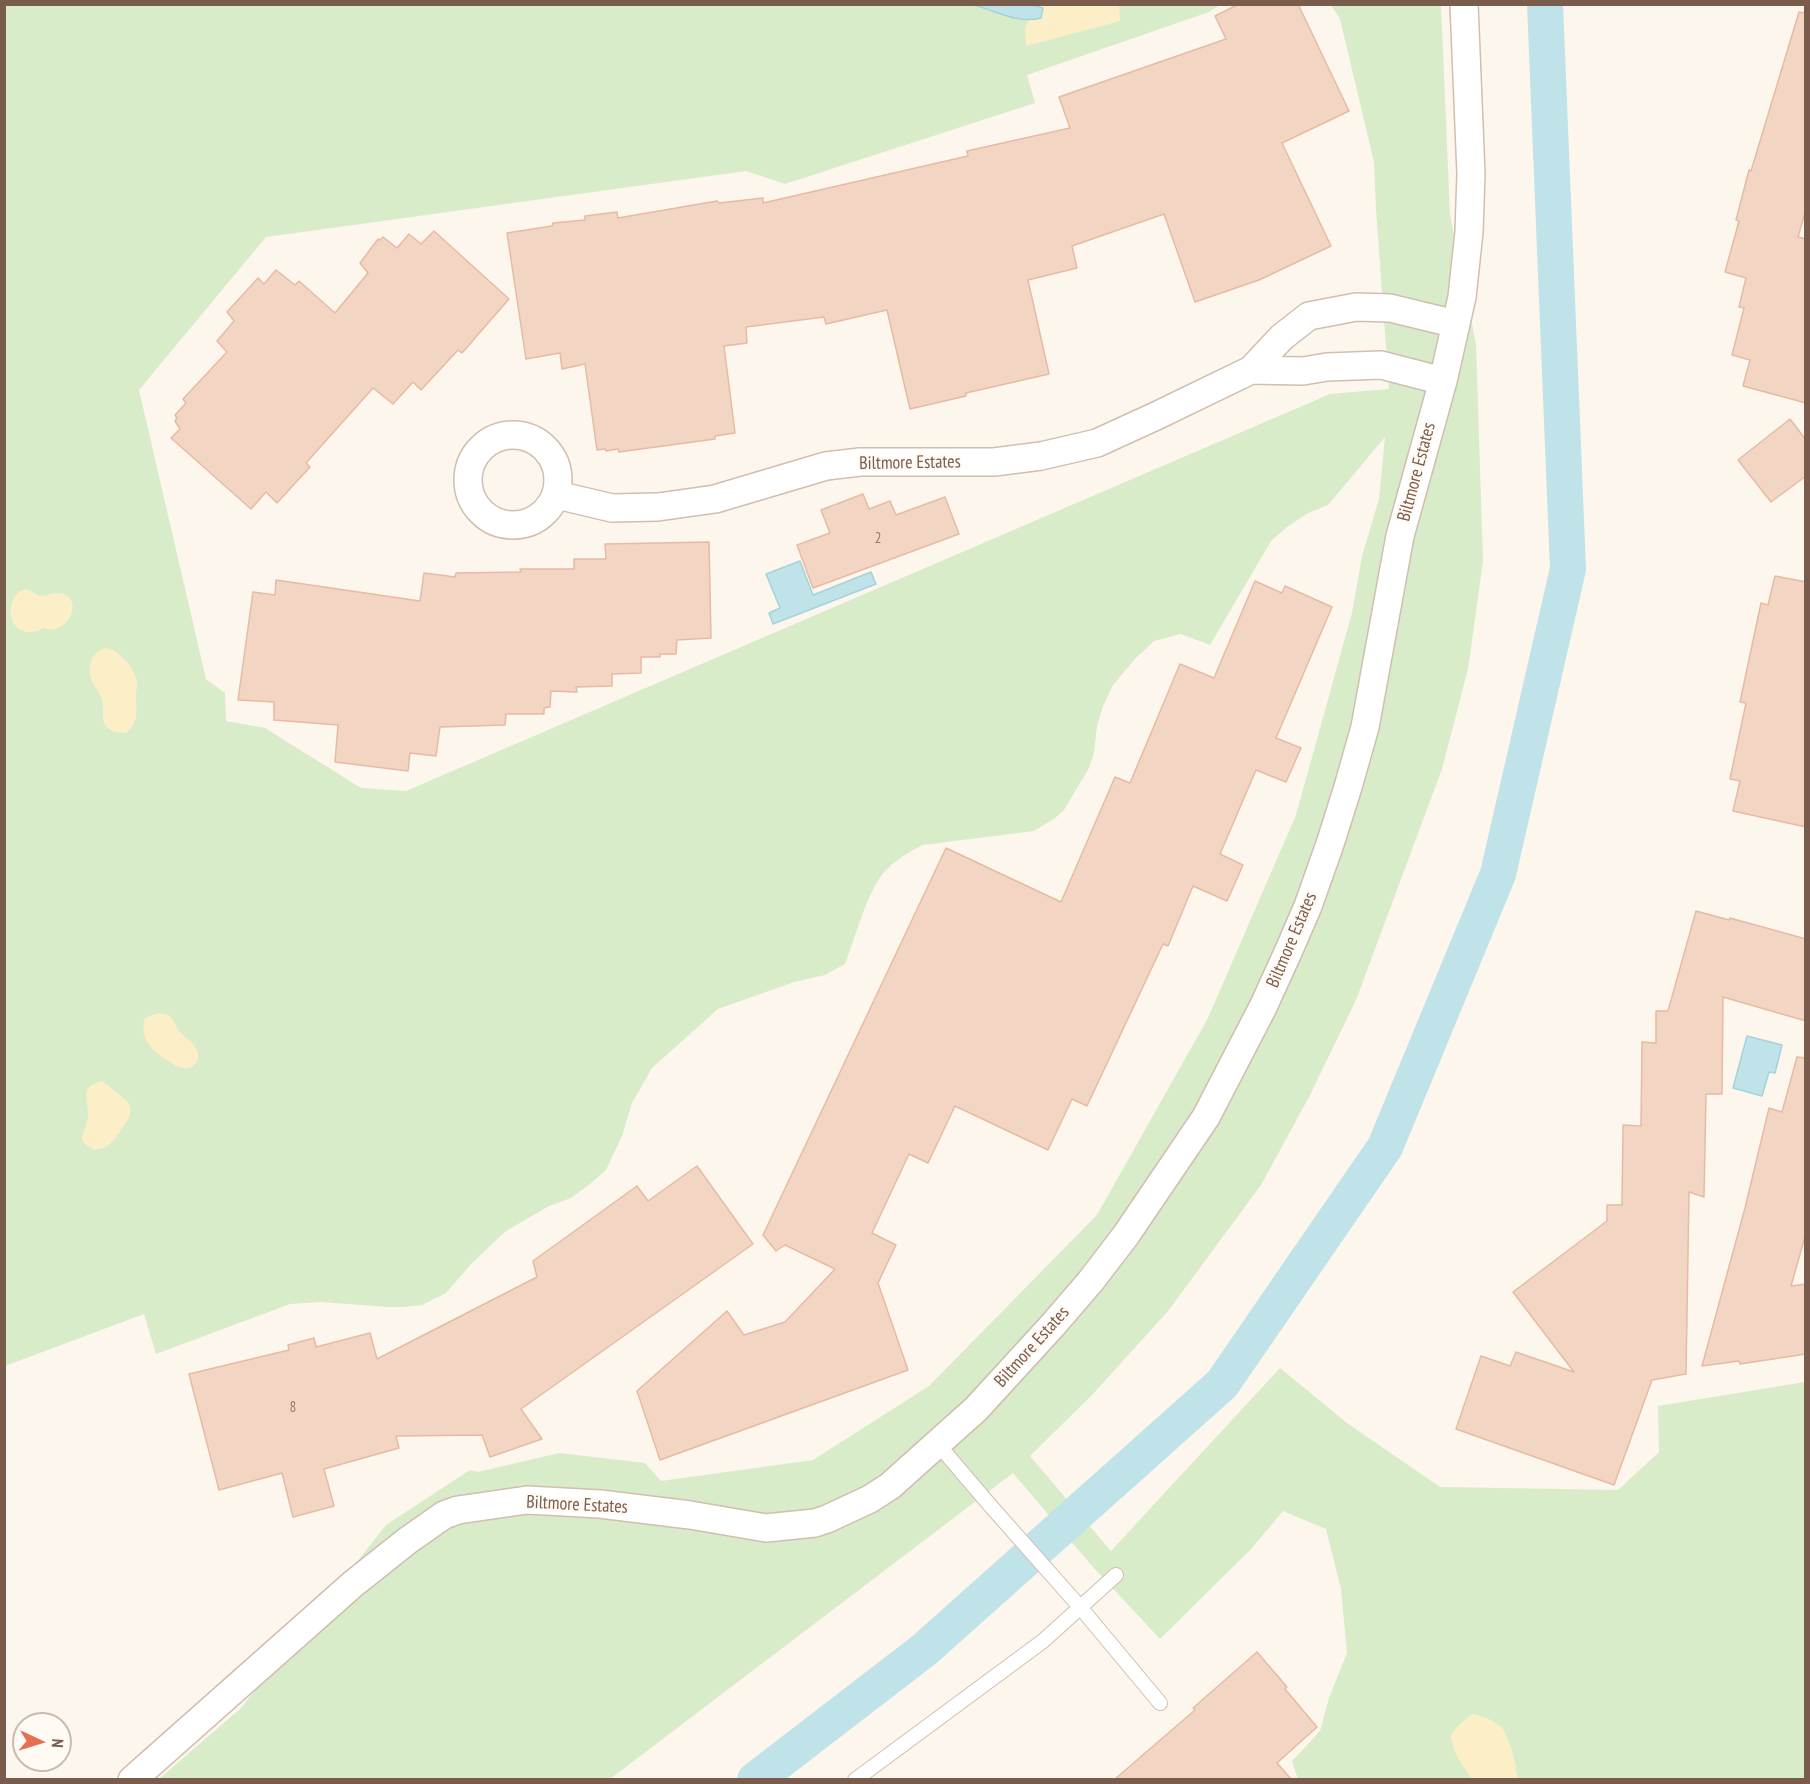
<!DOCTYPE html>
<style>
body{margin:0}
#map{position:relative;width:1810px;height:1784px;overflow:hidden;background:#fdf6ec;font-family:"PT Sans Narrow",sans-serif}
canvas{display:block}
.frame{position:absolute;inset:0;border:6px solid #7a5c4d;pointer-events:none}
.north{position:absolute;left:12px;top:1712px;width:60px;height:60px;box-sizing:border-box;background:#fffaf3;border:2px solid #cabbb1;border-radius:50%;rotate:94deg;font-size:16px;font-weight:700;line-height:24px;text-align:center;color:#7a5c4d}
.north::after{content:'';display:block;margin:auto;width:21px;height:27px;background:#e76f51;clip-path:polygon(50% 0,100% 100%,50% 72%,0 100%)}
</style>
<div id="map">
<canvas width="1810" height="1784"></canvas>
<div class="frame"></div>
<div class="north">N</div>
</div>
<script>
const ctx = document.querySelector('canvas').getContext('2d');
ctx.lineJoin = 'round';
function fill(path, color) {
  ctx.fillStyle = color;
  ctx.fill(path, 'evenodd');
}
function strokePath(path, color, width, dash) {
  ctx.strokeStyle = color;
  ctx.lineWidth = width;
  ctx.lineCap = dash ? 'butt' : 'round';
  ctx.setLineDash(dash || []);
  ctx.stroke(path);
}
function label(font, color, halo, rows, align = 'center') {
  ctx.font = font + ' "PT Sans Narrow",sans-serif';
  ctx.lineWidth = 5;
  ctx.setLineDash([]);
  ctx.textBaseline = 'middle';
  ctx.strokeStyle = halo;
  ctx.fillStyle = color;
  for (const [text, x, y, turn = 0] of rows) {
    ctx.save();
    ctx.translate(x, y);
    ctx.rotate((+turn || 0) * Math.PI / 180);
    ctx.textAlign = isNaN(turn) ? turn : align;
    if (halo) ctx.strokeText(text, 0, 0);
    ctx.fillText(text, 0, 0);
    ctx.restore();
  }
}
const green = new Path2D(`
 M 5,5 L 1220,5 L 1209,12 L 1027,75 L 1035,103 L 785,184 L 746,171 L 266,237 L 139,390 L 206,679 L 225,693 L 226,721 L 265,728 L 361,788 L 406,791 L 1330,394 L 1389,389 L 1376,209 L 1374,162 L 1340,19 L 1331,5 L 1441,5 L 1450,215 L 1476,344 L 1483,561 L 1468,669 L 1442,769 L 1356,1000 L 1309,1097 L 1261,1185 L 1168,1311 L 1093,1394 L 1030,1456 L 1111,1551 L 1280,1368 L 1347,1423 L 1440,1487 L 1618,1490 L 1659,1452 L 1658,1406 L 1805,1382 L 1805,1779 L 1298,1779 L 1292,1761 L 1320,1731 L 1329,1698 L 1347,1653 L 1341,1589 L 1326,1529 L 1283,1511 L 1251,1549 L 1160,1639 L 1092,1566 L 1013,1473 L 610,1779 L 159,1779 L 241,1708 L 386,1525 L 470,1470 L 478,1472 L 559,1453 L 645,1463 L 661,1481 L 813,1460 L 929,1386 L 1097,1215 L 1208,1018 L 1296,815 L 1352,613 L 1362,556 L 1379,499 L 1385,437 L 1328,505 L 1308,513 L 1287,527 L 1271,541 L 1210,645 L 1181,634 L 1154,641 L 1135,659 L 1113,685 L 1103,706 L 1097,726 L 1094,753 L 1089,768 L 1064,810 L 1054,819 L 1034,831 L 923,845 C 909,852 891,862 881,876 C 865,899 856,936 845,964 L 825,975 L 794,982 L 718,1009 L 652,1068 L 632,1103 L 622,1136 L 606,1170 L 590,1184 L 571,1198 L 549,1206 L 506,1231 L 472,1263 L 446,1293 L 422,1305 L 403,1307 L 388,1307 L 321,1302 L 290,1304 L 156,1354 L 144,1314 L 5,1366 Z`);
const sand = new Path2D(`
 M 1119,4 L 1120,21 L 1026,46 L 1025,28 L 1029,20 L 1035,20 L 1042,8 L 1032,5 Z
 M 26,589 C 31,591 38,596 43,596 C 51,595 58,591 66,595 C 84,606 62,637 44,628 C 40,630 35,632 30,632 C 6,633 4,594 26,589 Z
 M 106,648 C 120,651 133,666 137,681 C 138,687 135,693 136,699 C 137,713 138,724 126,733 C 111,733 102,728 103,712 C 103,710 103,705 103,703 C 98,685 84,680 92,659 C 95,653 100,649 106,648 Z
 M 158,1013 C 179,1015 171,1026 184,1036 C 192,1042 203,1051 196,1063 C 193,1067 188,1069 184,1068 C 178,1068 171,1063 167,1060 C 151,1050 139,1038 145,1018 Z
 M 102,1081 L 128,1102 C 135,1115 125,1123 119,1133 C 112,1143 108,1148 95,1150 C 71,1139 88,1132 88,1115 C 88,1097 79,1087 102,1081 Z
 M 1472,1714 C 1482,1716 1491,1719 1499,1725 C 1508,1731 1518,1768 1517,1779 L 1472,1779 C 1462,1765 1452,1752 1451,1734 L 1459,1725 Z`);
const water = new Path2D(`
 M 974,5 L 1032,5 L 1043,8 L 1041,18 C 1017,24 997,11 974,5 Z
 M 800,561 L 813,595 L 871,572 L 876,584 L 773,624 L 769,613 L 780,608 L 766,574 Z
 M 1747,1036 L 1782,1045 L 1775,1073 L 1769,1072 L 1762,1096 L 1733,1088 Z`);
const canal = new Path2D(`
 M 755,1780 L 924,1650 L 1222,1384 L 1385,1147 L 1498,874 L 1568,569 L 1545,4`);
const building = new Path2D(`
 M 1239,4 L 1298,4 L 1349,111 L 1282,143 L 1331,246 L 1259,280 L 1195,302 L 1164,214 L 1072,246 L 1077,268 L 1028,280 L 1049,374 L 966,393 L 966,396 L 910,409 L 887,310 L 826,324 L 824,317 L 746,327 L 747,343 L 724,346 L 735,433 L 715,436 L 715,439 L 619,452 L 618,449 L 606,451 L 605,449 L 597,450 L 585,364 L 562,369 L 560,353 L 526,359 L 507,233 L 552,226 L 553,223 L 585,220 L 585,216 L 617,212 L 618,218 L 717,201 L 719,203 L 763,198 L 763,203 L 968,156 L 967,151 L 1070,128 L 1059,97 L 1226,39 L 1215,16 Z
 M 1799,12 L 1806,13 L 1806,209 L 1798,237 L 1806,239 L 1806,403 L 1743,386 L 1750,360 L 1732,355 L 1744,308 L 1739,307 L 1746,278 L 1725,272 L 1739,221 L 1736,220 L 1749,170 L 1751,171 Z
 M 434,231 L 509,299 L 462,353 L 458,350 L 421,390 L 413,382 L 393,404 L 373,388 L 306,463 L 310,467 L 277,503 L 266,492 L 251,509 L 171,438 L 180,429 L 175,421 L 177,418 L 175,415 L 186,403 L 183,399 L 227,352 L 217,341 L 234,321 L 227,312 L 258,278 L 264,284 L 276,270 L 295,285 L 299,281 L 335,313 L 368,273 L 360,263 L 378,239 L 380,240 L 383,237 L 397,248 L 409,234 L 421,244 Z
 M 1790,419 L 1806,440 L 1806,476 L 1771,502 L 1738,460 Z
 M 863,494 L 869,509 L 890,501 L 896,515 L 945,497 L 959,534 L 813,588 L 797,545 L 830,533 L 821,510 Z
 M 709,542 L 711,638 L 677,640 L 676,654 L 660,654 L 660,657 L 641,657 L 641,673 L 612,674 L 612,686 L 576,687 L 577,692 L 551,691 L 550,707 L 544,708 L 544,714 L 506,714 L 505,725 L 440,727 L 436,756 L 410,753 L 408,771 L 335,762 L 338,725 L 274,720 L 274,702 L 238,700 L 253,592 L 275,595 L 276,580 L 420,601 L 424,573 L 455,577 L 456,573 L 521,572 L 520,569 L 574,569 L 574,559 L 606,559 L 605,544 Z
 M 1775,576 L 1806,582 L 1806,827 L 1733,811 L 1740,781 L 1730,779 L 1746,703 L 1740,702 L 1761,603 L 1768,605 Z
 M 1255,581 L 1282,593 L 1285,586 L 1332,607 L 1276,738 L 1301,748 L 1286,782 L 1256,770 L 1220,854 L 1243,865 L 1227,901 L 1193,886 L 1168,946 L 1163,944 L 1087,1106 L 1072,1099 L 1048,1150 L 955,1106 L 928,1163 L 909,1154 L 872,1233 L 896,1245 L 878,1283 L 908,1370 L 660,1460 L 637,1391 L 727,1311 L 744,1335 L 785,1322 L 835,1269 L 785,1245 L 776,1251 L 763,1235 L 946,848 L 1061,902 L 1115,777 L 1130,783 L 1180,664 L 1214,678 Z
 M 1696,911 L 1729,920 L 1730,918 L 1806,939 L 1806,1021 L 1723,997 L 1722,1094 L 1706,1094 L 1704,1197 L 1689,1192 L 1686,1374 L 1652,1380 L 1614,1485 L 1456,1429 L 1481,1356 L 1510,1366 L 1516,1352 L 1574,1372 L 1513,1292 L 1607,1221 L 1607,1205 L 1622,1205 L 1623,1125 L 1641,1126 L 1642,1042 L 1656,1043 L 1656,1011 L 1668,1011 Z
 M 1797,1057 L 1806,1058 L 1806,1233 L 1791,1286 L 1806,1284 L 1806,1354 L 1740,1364 L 1739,1361 L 1702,1366 L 1745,1208 L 1769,1108 L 1782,1112 Z
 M 697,1166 L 753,1244 L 521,1409 L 542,1439 L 490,1457 L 482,1435 L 396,1436 L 399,1448 L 324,1469 L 334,1506 L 293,1517 L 282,1473 L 219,1490 L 189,1374 L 289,1350 L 288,1345 L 314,1338 L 316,1347 L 370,1333 L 377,1359 L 537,1277 L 533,1261 L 637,1186 L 648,1201 Z
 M 1257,1652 L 1287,1687 L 1285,1689 L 1317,1727 L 1277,1763 L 1291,1779 L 1115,1779 L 1195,1710 L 1193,1708 Z`);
const lane = new Path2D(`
 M 937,1443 L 988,1503 L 1080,1607 L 1160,1703
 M 855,1780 L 1043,1641 L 1116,1575`);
const street = new Path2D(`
 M 1251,370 L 1303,371 L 1327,367 L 1381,365 L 1443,381
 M468 480a45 45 0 1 1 90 0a45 45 0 1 1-90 0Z
 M 557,495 L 612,508 L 658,507 L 715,499 L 826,466 L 860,462 L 994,462 L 1041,456 L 1097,443 L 1156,416 L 1251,370 L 1282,337 L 1309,316 L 1356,307 L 1390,308 L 1456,324
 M 132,1780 L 353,1584 L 407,1541 L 444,1515 L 458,1510 L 527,1500 L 600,1504 L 690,1515 L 766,1528 L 815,1523 L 827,1519 L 870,1499 L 890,1486 L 976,1409 L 1052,1326 L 1090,1282 L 1126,1235 L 1206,1117 L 1263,1007 L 1289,950 L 1308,906 L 1330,844 L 1348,787 L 1365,727 L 1400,536 L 1443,381 L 1462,297 L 1469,232 L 1471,174 L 1464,4`);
const numberNames = [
 ["2",878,539],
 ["8",293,1408]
];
const streetNames = [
 ["Biltmore Estates",910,463,-1],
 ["Biltmore Estates",1417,472,-75],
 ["Biltmore Estates",1292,940,-67],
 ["Biltmore Estates",1032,1347,-48],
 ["Biltmore Estates",577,1505,3]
];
fill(green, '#d8ecc9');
fill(sand, '#fcefc7');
fill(water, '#bfe3e8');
strokePath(water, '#a5d3da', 1.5);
strokePath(canal, '#bfe3e8', 36);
fill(building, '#f3d5c3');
strokePath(building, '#e6bba3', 1.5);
strokePath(lane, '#d1beb0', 16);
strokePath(street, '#d1beb0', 30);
strokePath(lane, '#fff', 14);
strokePath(street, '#fff', 27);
label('15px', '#987a6a', null, numberNames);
label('18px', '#7a5c4d', '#fffaf3', streetNames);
</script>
